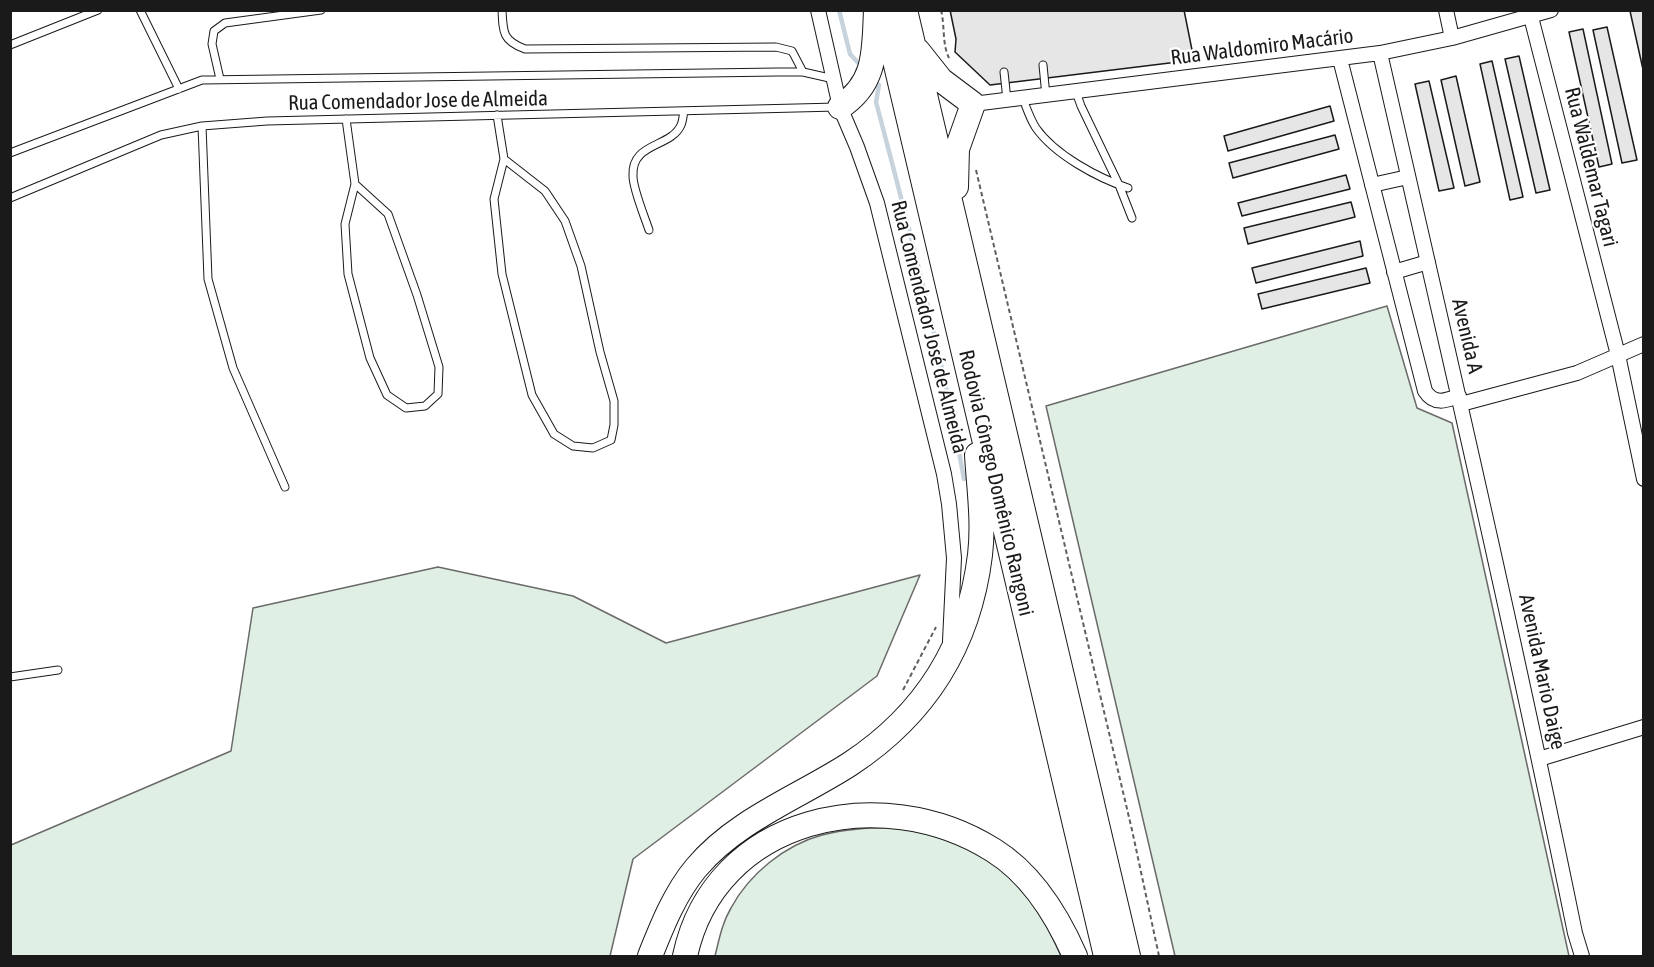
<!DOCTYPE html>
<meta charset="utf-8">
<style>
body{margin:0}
#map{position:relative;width:1654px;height:967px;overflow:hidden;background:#fff;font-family:"Asap Condensed",sans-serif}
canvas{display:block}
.frame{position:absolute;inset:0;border:12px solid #1a1a1a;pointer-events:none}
</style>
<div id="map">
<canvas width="1654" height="967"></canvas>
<div class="frame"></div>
</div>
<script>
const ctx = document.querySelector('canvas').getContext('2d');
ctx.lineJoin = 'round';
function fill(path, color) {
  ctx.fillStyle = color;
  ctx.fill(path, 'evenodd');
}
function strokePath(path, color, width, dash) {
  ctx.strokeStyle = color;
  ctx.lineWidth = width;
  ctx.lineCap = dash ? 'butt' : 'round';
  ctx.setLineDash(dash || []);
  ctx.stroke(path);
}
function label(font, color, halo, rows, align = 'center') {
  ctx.font = font + ' "Asap Condensed",sans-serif';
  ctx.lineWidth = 4.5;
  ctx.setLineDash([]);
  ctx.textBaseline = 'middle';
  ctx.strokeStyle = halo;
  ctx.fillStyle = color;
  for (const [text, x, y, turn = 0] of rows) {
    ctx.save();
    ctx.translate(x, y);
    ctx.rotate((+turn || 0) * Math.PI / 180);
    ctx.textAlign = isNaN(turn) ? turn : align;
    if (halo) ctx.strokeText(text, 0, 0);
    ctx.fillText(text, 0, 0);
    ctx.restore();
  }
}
const green = new Path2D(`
 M 1387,306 L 1417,408 L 1452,423 L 1569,956 L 1175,956 L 1046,406 Z
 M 438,567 L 573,596 L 666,643 L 920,575 L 877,676 L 633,859 L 610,956 L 11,956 L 11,845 L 231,751 L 253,608 Z
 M 901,827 C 987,846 1025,875 1061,956 L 715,956 C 719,940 722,923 731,908 C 749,874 785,845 822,835 C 848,828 874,828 901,827 Z`);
const stream = new Path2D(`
 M 839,10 L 850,54 L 861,66
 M 875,82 L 879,85 L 876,102 C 909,226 941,352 964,479`);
const building = new Path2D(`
 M 950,10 L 1184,10 L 1194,60 L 990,85 L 955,52 L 956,39 Z
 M 1644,10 L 1644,74 L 1630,11 Z
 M 1607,27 L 1637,160 L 1622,163 L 1593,30 Z
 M 1583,29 L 1612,164 L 1599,167 L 1569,32 Z
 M 1519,56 L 1550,190 L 1536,193 L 1505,59 Z
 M 1492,61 L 1523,197 L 1510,200 L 1480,64 Z
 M 1456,76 L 1480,182 L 1465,186 L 1441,80 Z
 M 1429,81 L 1454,188 L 1439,191 L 1415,84 Z
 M 1330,106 L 1334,121 L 1228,151 L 1224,136 Z
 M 1335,135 L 1339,149 L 1233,178 L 1229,163 Z
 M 1346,175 L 1350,189 L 1242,216 L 1238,203 Z
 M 1351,202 L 1355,217 L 1248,244 L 1244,228 Z
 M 1360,241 L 1363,256 L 1256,283 L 1252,268 Z
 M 1366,268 L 1370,283 L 1262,309 L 1258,294 Z`);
const path = new Path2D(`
 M 941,10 C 945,26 942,44 949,58
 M 976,170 L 1132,830 L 1159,956
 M 903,690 L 936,627`);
const lane = new Path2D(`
 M 140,10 L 179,89
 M 502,10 C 503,33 503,41 525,49 L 776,47 L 792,51 L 803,72
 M 10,45 L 98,10
 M 1043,65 L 1046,96
 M 1004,72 L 1007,100
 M 220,79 L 212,44 L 214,31 L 225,23 L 321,10
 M 1076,92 L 1081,106 L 1119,185 L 1132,218
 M 1023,99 C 1027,109 1030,119 1036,128 C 1055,155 1098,178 1128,188
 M 497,115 L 504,159 L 494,199 L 502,274 L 532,395 L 554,434 L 573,446 L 593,448 L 611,440 L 614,425 L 614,401 L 600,352 L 581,266 L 565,221 L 545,191 L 504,159
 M 346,119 L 355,184 L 345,224 L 348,274 L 370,358 L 387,395 L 406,408 L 425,406 L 438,394 L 439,367 L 417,295 L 388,214 L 355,184
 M 202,126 L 208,279 L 233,368 L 285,487
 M 10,153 L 202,80 L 778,72 L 803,72 L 834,79
 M 10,198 L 161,135 L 202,126 L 267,121 L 837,107
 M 649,230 C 644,215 633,189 633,176 C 631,142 671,148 681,125 C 683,121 683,115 684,111
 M 10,677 L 58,670`);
const street = new Path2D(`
 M 818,10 L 840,107 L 857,147 L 877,203 L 944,474 L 949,504 L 954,558 L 950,641
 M 1446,10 L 1452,38
 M 1531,17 L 1618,355 L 1644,479
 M 1380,53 C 1447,346 1515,639 1575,933 L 1582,956
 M 1340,59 L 1425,391 C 1434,405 1445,401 1459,396
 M 973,104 L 1380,53 L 1452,38 L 1551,10
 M 1372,185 L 1408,177
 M 1394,272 L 1428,262
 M 1461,404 L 1577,373 L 1644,344
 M 1539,759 L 1644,727`);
const highway = new Path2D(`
 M 883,10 L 1106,956
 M 905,10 L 1128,956
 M 918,51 L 941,80 L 973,104 L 957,149 L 956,187
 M 840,107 C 877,83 874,50 876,10
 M 650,956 C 662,926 675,893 696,868 C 736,820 799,797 850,764 C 926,714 969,645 980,555 C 984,522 979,488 977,455
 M 685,956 C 715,816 882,780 993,850 C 1032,874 1057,915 1075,956`);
const streetNames = [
 ["Rua Waldomiro Macário",1262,47,-7],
 ["Rua Comendador Jose de Almeida",418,101,-1],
 ["Rua Waldemar Tagari",1591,167,76],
 ["Rua Comendador José de Almeida",929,327,76],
 ["Avenida A",1467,336,77],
 ["Rodovia Cônego Domênico Rangoni",996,483,77],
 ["Avenida Mario Daige",1542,672,78]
];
fill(green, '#e0efe3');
strokePath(green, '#6a6a6a', 1.5);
strokePath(stream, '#c6d2dc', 4.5);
fill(building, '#e6e6e6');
strokePath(building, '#1a1a1a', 1.5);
strokePath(lane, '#1a1a1a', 9);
strokePath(street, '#1a1a1a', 16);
strokePath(highway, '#1a1a1a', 26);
strokePath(path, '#5f5f5f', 2, [4.5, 3]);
strokePath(lane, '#fff', 7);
strokePath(street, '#fff', 14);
strokePath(highway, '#fff', 24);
label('21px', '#1a1a1a', '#fff', streetNames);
</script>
